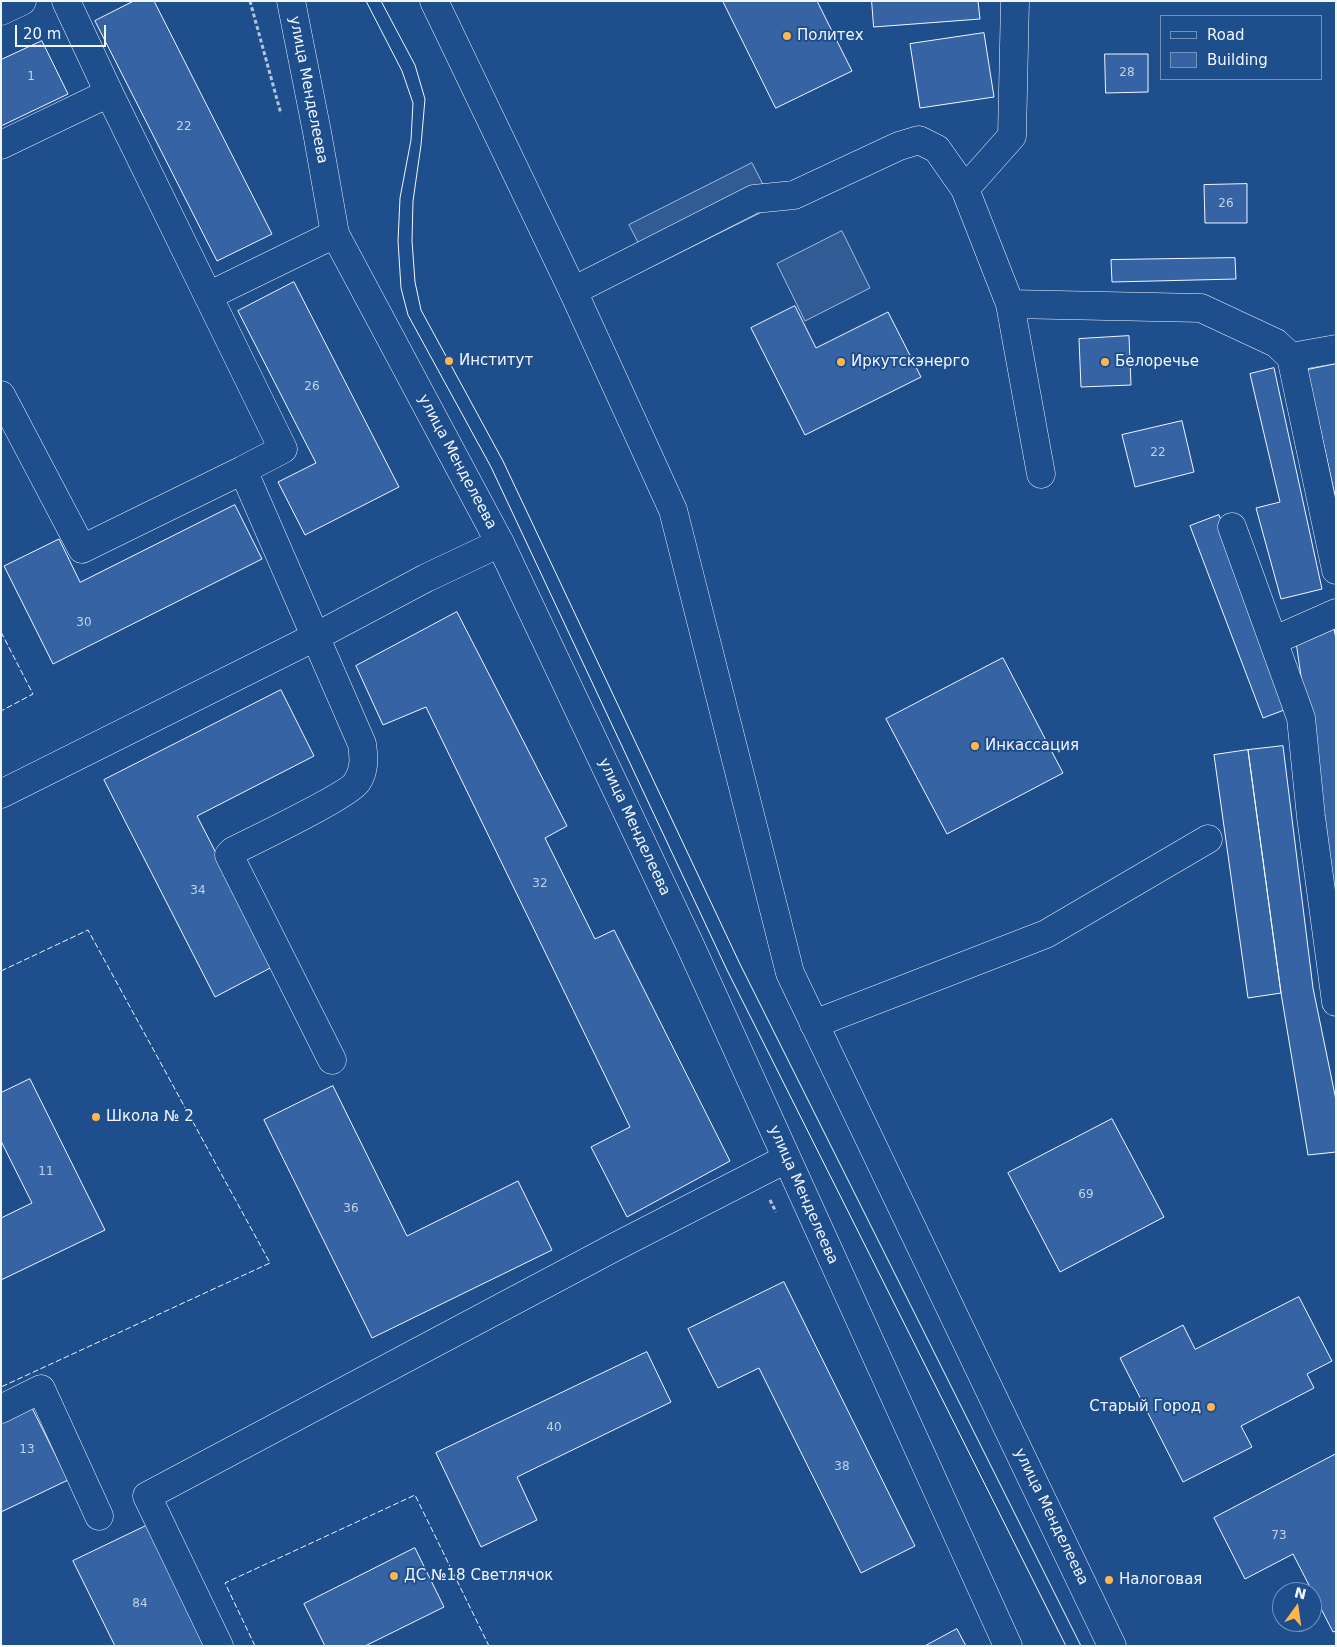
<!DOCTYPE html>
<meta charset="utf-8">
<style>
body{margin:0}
#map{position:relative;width:1337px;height:1647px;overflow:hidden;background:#1f4e8c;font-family:"DejaVu Sans",sans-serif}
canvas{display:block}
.frame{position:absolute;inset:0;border:2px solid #f2f6ff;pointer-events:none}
.legend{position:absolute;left:1160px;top:15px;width:162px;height:65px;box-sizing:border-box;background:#1f4e8c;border:1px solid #7391ba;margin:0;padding:6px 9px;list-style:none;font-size:15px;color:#f2f6ff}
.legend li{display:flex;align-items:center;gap:10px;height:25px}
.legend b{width:25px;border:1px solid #7391ba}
.north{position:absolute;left:1272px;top:1582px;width:50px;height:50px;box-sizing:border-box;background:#1f4e8c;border:1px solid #7391ba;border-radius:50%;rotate:14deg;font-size:14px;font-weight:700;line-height:20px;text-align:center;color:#f2f6ff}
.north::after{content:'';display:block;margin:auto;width:18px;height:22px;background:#ffb74d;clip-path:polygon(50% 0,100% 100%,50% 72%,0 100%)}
.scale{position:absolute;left:15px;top:25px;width:91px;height:22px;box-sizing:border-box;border:2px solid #f2f6ff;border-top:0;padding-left:6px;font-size:15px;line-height:18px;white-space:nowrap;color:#f2f6ff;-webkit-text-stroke:4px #1f4e8c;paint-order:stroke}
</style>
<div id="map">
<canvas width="1337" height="1647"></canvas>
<div class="frame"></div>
<ul class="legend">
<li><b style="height:6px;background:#1f4e8c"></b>Road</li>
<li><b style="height:14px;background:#3563a3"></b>Building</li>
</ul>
<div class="north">N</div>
<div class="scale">20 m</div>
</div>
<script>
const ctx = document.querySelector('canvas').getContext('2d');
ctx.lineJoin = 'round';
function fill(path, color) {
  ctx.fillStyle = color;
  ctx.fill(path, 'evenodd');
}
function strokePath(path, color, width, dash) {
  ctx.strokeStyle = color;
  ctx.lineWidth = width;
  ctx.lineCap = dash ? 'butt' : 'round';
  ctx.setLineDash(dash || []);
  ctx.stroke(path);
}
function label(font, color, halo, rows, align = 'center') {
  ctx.font = font + ' "DejaVu Sans",sans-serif';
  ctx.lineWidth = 4;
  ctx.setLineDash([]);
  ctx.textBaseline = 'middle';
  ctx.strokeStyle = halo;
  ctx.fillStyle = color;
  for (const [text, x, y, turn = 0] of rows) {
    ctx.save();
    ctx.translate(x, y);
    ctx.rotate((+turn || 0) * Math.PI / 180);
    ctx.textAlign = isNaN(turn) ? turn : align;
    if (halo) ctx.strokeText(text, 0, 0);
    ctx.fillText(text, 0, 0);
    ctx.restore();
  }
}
const built = new Path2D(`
 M 752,163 L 774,206 L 651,267 L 629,225 Z
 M 842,231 L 870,288 L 805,321 L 777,264 Z`);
const building = new Path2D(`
 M 134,1 L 154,1 L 272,234 L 217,261 L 95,21 Z
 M 723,1 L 817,1 L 852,71 L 776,108 Z
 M 872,1 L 978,1 L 980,19 L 874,27 Z
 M 984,33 L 994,97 L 920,108 L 910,44 Z
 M 42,41 L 68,94 L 1,126 L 1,60 Z
 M 1105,54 L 1148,54 L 1148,92 L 1106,93 Z
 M 1247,184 L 1247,223 L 1205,223 L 1204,185 Z
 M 1235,258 L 1236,279 L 1112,282 L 1111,260 Z
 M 294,282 L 399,487 L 305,535 L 278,482 L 316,463 L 238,311 Z
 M 795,306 L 816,348 L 888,312 L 921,377 L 805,435 L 751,328 Z
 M 1129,336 L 1131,385 L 1081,387 L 1079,339 Z
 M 1336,364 L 1336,500 L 1307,370 Z
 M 1274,368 L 1322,589 L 1281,599 L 1256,508 L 1280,502 L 1250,374 Z
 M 1182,421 L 1194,472 L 1135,487 L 1122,435 Z
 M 235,505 L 262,559 L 53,664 L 4,566 L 59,539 L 80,582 Z
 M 1219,515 L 1292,707 L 1263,718 L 1190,526 Z
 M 457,612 L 567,826 L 545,838 L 595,939 L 614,930 L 730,1161 L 627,1217 L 591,1147 L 630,1127 L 426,707 L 383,725 L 356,666 Z
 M 1334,629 L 1336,639 L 1336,915 L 1296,642 Z
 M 1003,658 L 1063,773 L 947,834 L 886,719 Z
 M 281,690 L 314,756 L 197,816 L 274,966 L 215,997 L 104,780 Z
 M 1283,746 L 1313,988 L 1336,1100 L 1336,1152 L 1308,1155 L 1281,993 L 1248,750 Z
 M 1248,750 L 1281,993 L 1248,998 L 1214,755 Z
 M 30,1079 L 105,1230 L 1,1280 L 1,1218 L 32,1203 L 1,1141 L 1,1093 Z
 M 333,1086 L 407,1236 L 518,1181 L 552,1250 L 372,1338 L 264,1120 Z
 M 1112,1119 L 1164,1217 L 1060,1272 L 1008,1173 Z
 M 784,1282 L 915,1546 L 861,1573 L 759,1368 L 718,1388 L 688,1329 Z
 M 1299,1297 L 1332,1361 L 1307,1374 L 1314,1388 L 1241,1426 L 1252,1447 L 1183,1482 L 1120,1358 L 1183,1325 L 1195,1349 Z
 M 647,1352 L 671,1402 L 517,1477 L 537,1520 L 481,1547 L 436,1453 Z
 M 31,1406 L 68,1480 L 1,1512 L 1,1421 Z
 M 1336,1454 L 1336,1631 L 1333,1632 L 1293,1554 L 1245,1579 L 1214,1518 Z
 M 148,1525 L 208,1646 L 115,1646 L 73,1561 Z
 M 415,1548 L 444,1607 L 365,1646 L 325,1646 L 304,1604 Z
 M 957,1629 L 966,1646 L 925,1646 Z`);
const path = new Path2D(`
 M 250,1 L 281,114
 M 770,1200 L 776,1212`);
const minor = new Path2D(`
 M 66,1 L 109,93 L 283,449 L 243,470 L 362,744 C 364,757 365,770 357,782 C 349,795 253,841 233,851 L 229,855 L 332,1060
 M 1,11 L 22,1
 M 1,145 L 109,93
 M 965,189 L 1012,136 L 1015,1
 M 573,291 L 754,199 L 794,195 L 899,146 L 919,140 L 937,149 L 965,189 L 1010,304 L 1201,308 L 1276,343 L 1291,357 L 1336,570
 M 208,296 L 335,234
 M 1010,304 L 1041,474
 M 1291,357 L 1336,349
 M 1,395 L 82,549 L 243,470
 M 1232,527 L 1301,718 L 1311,817 L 1336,1002
 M 1275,640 L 1336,613
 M 1,794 L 315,637 L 426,578 L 500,543
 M 814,1024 L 1046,934 L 1208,839
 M 1,1409 L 41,1389 L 99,1516
 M 219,1646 L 147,1496 L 613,1248 L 786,1159`);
const major = new Path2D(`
 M 291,1 L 317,132 L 335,234 L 500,543 L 690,945 L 1008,1646
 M 434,1 L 573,291 L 673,510 L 790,973 L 1112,1646`);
const tram = new Path2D(`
 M 366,1 L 402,71 L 413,103 L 411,140 L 400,198 L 398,241 L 401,288 L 408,315 L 491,467 L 727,970 L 1066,1646
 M 381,1 L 415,65 L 425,99 L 421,145 L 413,201 L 412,241 L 415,282 L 421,310 L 503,461 L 740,964 L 1081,1646`);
const fence = new Path2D(`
 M 1,632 L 33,694 L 1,711
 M 1,971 L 88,930 L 270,1263 L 1,1387
 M 255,1646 L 225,1583 L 415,1495 L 489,1646`);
const markers = [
 [787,36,5,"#ffb74d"],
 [449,361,5,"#ffb74d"],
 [841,362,5,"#ffb74d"],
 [1105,362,5,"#ffb74d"],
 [975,746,5,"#ffb74d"],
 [96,1117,5,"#ffb74d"],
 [1211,1407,5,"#ffb74d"],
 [394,1576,5,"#ffb74d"],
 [1109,1580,5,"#ffb74d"]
];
const numberNames = [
 ["28",1127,73],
 ["1",31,77],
 ["22",184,127],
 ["26",1226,204],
 ["26",312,387],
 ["22",1158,453],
 ["30",84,623],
 ["32",540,884],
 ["34",198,891],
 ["11",46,1172],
 ["69",1086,1195],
 ["36",351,1209],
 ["40",554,1428],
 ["13",27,1450],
 ["38",842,1467],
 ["73",1279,1536],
 ["84",140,1604]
];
const poiNames = [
 ["Политех",797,36],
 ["Институт",459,361],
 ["Иркутскэнерго",851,362],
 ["Белоречье",1115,362],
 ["Инкассация",985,746],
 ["Школа № 2",106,1117],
 ["Старый Город",1201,1407,"right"],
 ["ДС №18 Светлячок",404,1576],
 ["Налоговая",1119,1580]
];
const streetNames = [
 ["улица Менделеева",308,90,79],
 ["улица Менделеева",457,462,62],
 ["улица Менделеева",634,827,65],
 ["улица Менделеева",803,1195,66],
 ["улица Менделеева",1051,1517,64]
];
fill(built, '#305b95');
strokePath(built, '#a8bbd7', 1);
fill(building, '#3563a3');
strokePath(building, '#f2f6ff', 1);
strokePath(minor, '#f2f6ff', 29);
strokePath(major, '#f2f6ff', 29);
strokePath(path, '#b3c4dc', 3, [4, 2.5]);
strokePath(minor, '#1f4e8c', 28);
strokePath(major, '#1f4e8c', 28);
strokePath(tram, '#f2f6ff', 1);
strokePath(fence, '#f2f6ff', 1, [6, 2.5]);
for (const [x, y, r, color] of markers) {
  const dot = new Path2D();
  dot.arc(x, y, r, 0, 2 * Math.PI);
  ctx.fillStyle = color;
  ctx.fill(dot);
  strokePath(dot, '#1f4e8c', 2);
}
label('12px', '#c3d1e8', null, numberNames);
label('15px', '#f2f6ff', '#1f4e8c', poiNames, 'left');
label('15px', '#f2f6ff', '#1f4e8c', streetNames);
</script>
